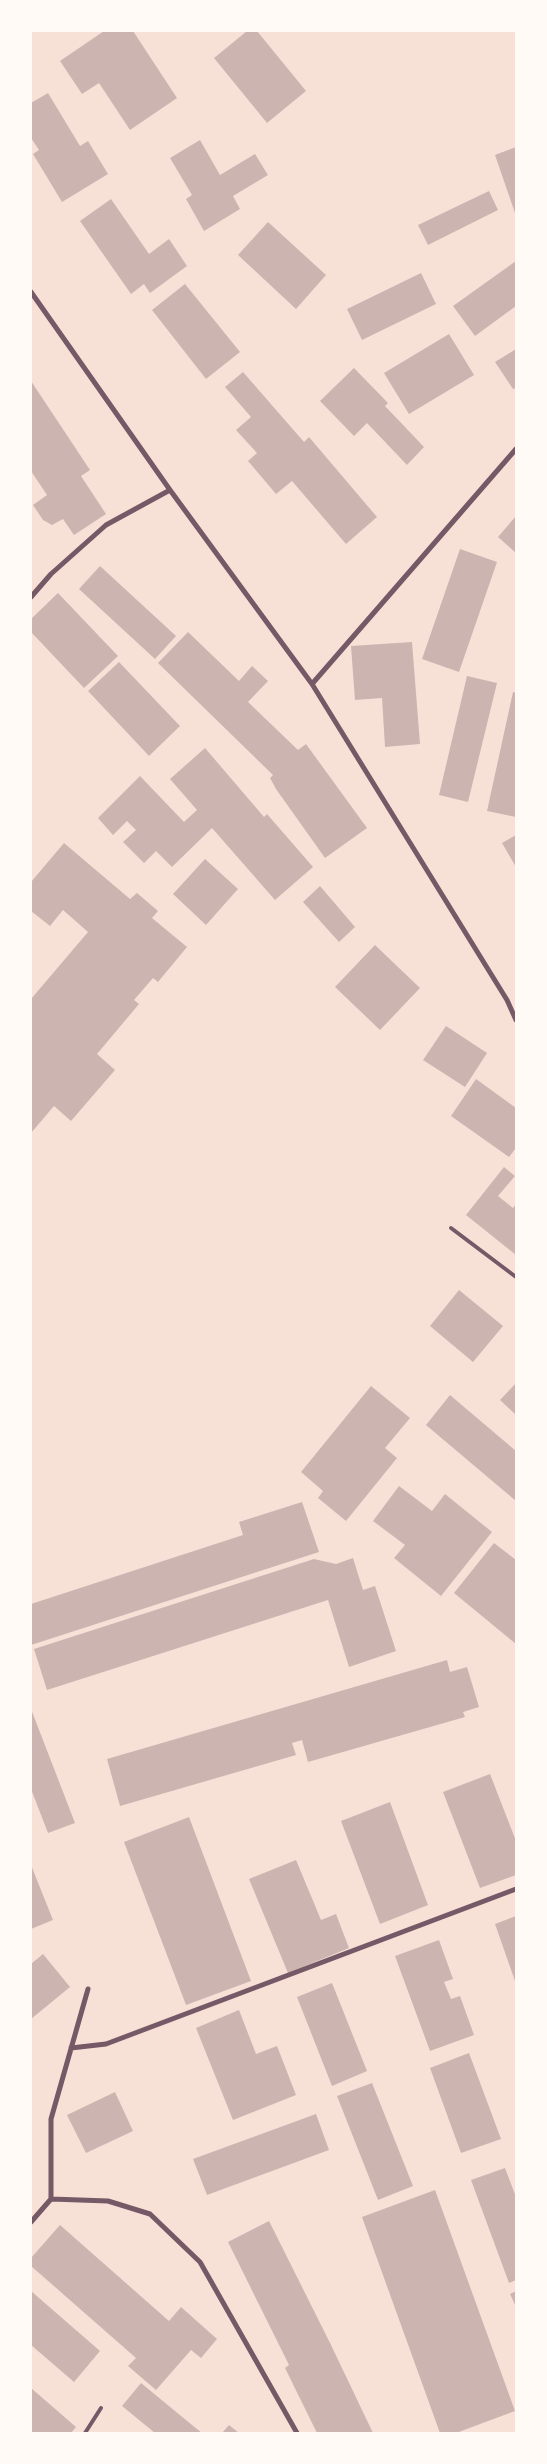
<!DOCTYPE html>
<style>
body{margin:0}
#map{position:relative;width:547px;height:2464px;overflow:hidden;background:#f7e1d7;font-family:Literata,serif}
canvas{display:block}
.frame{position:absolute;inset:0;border:32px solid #fffaf5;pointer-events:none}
</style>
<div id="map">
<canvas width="547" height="2464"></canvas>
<div class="frame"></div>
</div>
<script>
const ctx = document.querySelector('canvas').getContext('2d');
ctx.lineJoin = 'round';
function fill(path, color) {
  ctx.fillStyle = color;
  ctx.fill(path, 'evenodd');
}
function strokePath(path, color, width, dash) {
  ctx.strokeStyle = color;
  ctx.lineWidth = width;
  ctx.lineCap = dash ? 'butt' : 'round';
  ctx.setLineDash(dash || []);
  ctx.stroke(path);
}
const building = new Path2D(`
 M 104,31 L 133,31 L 177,98 L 130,130 L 99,83 L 82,94 L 60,61 Z
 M 247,31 L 257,31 L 306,91 L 267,123 L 214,58 Z
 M 48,93 L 80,146 L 88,141 L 108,174 L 62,202 L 33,154 L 39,150 L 31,138 L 31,103 Z
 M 200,140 L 220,175 L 255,154 L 268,175 L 233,196 L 240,209 L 204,231 L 186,199 L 192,195 L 170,158 Z
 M 516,147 L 516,213 L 515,213 L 495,155 Z
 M 489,191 L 498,210 L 428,245 L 418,225 Z
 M 111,199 L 149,254 L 169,239 L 187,266 L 150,293 L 144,284 L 131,294 L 80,221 Z
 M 268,222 L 326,275 L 296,309 L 238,255 Z
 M 516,261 L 516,306 L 475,336 L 453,306 Z
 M 421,273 L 436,304 L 362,340 L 347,309 Z
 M 185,284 L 240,352 L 206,379 L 152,310 Z
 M 449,334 L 474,375 L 409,414 L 384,373 Z
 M 516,349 L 516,388 L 513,389 L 495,362 Z
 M 354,368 L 388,403 L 385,406 L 424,447 L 407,465 L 367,423 L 354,436 L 320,401 Z
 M 243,372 L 304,442 L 309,437 L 377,517 L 346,544 L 292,481 L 276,494 L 248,461 L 257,453 L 236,430 L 251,417 L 225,387 Z
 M 31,381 L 90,470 L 81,476 L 106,514 L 74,535 L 63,519 L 52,525 L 43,520 L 33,505 L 47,495 L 31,471 Z
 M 516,516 L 516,553 L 498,537 Z
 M 460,549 L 497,562 L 459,672 L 422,659 Z
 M 100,566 L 176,636 L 155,659 L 79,589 Z
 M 58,593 L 118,656 L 84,688 L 31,632 L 31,619 Z
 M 188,632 L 239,681 L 252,666 L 268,681 L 248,702 L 298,750 L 306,744 L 367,828 L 325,858 L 276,789 L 270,778 L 273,775 L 158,663 Z
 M 412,642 L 420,744 L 385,747 L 382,698 L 355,700 L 351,646 Z
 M 119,662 L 180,726 L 149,756 L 88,691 Z
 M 467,676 L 497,683 L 468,802 L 439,795 Z
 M 513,692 L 516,693 L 516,817 L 487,811 Z
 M 205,748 L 264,817 L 267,814 L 313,867 L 275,900 L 212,828 L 172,867 L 156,851 L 144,863 L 123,842 L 136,830 L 127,821 L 113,835 L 98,818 L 140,776 L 184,822 L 197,810 L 170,779 Z
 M 516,835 L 516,867 L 502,843 Z
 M 64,843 L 130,899 L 137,893 L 158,911 L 152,918 L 187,947 L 158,982 L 153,978 L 134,1000 L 139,1004 L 97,1054 L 115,1070 L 71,1121 L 54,1106 L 31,1133 L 31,999 L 88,932 L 63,910 L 50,926 L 31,911 L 31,882 Z
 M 205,859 L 238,889 L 206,925 L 173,894 Z
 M 320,886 L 355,927 L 339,942 L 303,902 Z
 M 375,945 L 420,988 L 380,1030 L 335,987 Z
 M 446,1026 L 487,1053 L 465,1087 L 423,1060 Z
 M 476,1079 L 516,1108 L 516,1148 L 509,1157 L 451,1116 Z
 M 504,1167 L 515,1176 L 498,1196 L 513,1208 L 516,1204 L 516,1255 L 466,1215 Z
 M 459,1290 L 503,1326 L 473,1362 L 430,1326 Z
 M 516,1383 L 516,1415 L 500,1400 Z
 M 371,1386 L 410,1418 L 385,1448 L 397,1458 L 346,1521 L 318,1498 L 323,1491 L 301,1472 Z
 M 450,1395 L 516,1451 L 516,1501 L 426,1425 Z
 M 399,1486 L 432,1511 L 445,1494 L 492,1532 L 441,1596 L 394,1558 L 405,1545 L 373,1521 Z
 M 302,1502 L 319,1552 L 31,1645 L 31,1604 L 243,1535 L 239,1522 Z
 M 494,1543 L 516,1560 L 516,1644 L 454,1593 Z
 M 353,1558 L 363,1590 L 375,1586 L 396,1651 L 349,1667 L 328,1600 L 47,1690 L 34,1649 L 314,1559 L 336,1564 Z
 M 447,1660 L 450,1672 L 467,1667 L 479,1707 L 463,1712 L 465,1717 L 308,1762 L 302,1740 L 292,1743 L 296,1755 L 120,1806 L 107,1759 Z
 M 31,1709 L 75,1823 L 48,1833 L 31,1789 Z
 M 490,1774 L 516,1841 L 516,1875 L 480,1888 L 443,1792 Z
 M 390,1802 L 428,1905 L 380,1924 L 341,1821 Z
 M 189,1817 L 251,1981 L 186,2005 L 124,1842 Z
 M 296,1860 L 321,1920 L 336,1914 L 349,1948 L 288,1973 L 249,1879 Z
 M 31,1865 L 53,1920 L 31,1929 Z
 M 516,1916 L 516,1981 L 515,1981 L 495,1924 Z
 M 439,1940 L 453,1979 L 444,1982 L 451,1999 L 460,1996 L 474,2035 L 430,2051 L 395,1956 Z
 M 43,1954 L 70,1987 L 31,2019 L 31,1964 Z
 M 332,1983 L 367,2071 L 332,2086 L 297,1997 Z
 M 239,2010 L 256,2054 L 277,2046 L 296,2095 L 233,2120 L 196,2028 Z
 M 469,2053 L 501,2139 L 461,2153 L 430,2068 Z
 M 372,2083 L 413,2186 L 378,2200 L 337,2096 Z
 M 115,2092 L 133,2131 L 86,2153 L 67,2115 Z
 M 316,2114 L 329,2150 L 207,2195 L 193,2159 Z
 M 505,2168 L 516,2197 L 516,2280 L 509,2283 L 471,2180 Z
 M 435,2190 L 515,2411 L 456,2433 L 440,2433 L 362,2217 Z
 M 269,2221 L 331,2345 L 373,2433 L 317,2433 L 285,2368 L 289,2365 L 228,2242 Z
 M 60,2225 L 169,2321 L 181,2307 L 217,2339 L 201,2358 L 191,2350 L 156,2390 L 128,2366 L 136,2358 L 31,2266 L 31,2258 Z
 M 31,2291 L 100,2351 L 74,2382 L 31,2345 Z
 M 516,2291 L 516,2307 L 510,2294 Z
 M 141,2383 L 192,2425 L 202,2433 L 155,2433 L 122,2406 Z
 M 31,2388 L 76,2427 L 71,2433 L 31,2433 Z
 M 229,2425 L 239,2433 L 222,2433 Z`);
const service = new Path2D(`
 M 451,1228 L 516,1277
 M 85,2433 L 101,2408`);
const minor = new Path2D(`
 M 31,292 L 170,490 L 312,684 L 507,1000 L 516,1020
 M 31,597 L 51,574 L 106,525 L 170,490
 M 312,684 L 516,449
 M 71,2048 L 106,2044 L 516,1889
 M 51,2199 L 108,2201 L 150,2214 L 200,2262 L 297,2433
 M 31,2222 L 51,2199 L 51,2119 L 88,1989`);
fill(building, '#ccb4b1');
strokePath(service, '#755966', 4);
strokePath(minor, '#755966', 5);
</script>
